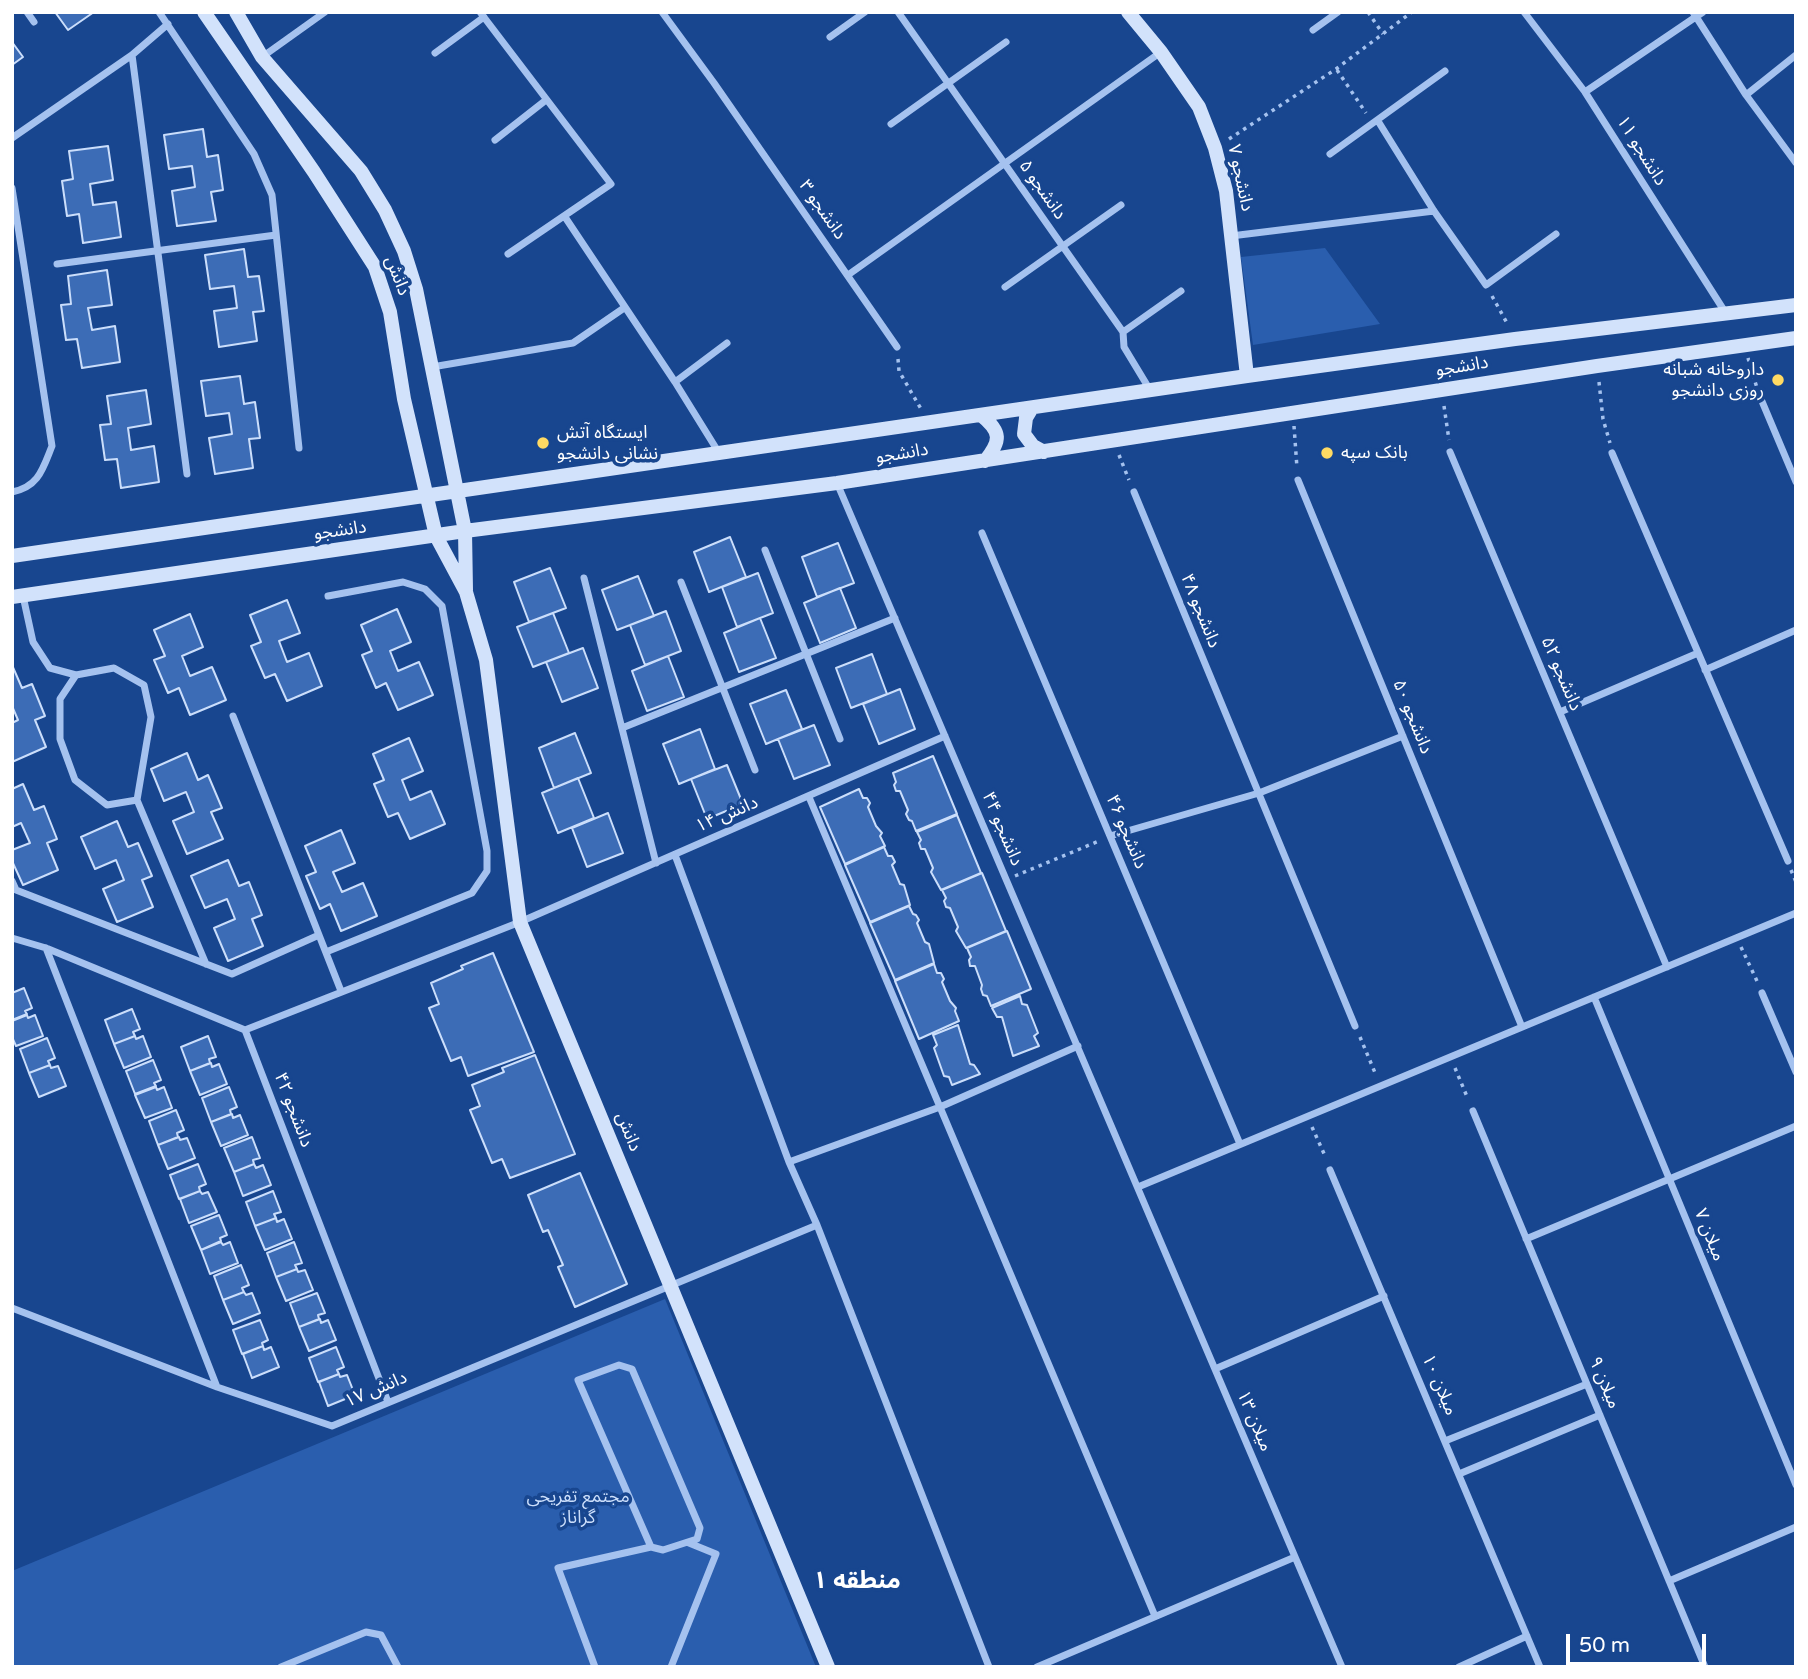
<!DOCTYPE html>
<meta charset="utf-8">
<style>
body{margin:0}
#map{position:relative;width:1808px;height:1679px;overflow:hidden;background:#18468f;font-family:"Varela Round",sans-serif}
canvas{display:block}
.frame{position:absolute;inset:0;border:14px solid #fff;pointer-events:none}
.scale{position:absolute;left:1566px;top:1634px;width:140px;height:32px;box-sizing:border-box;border:4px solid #fff;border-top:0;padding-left:9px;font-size:21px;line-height:24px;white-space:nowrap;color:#fff;-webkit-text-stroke:5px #18468f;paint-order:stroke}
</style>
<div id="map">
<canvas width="1808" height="1679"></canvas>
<div class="frame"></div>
<div class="scale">50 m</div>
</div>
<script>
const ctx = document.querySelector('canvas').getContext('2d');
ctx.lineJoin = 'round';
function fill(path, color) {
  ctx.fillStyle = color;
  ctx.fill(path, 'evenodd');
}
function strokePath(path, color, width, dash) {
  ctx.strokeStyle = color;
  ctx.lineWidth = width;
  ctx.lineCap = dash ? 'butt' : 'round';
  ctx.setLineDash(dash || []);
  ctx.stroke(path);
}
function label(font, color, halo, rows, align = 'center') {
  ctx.font = font + ' "Varela Round","Noto Sans Arabic",sans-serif';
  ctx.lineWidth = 7;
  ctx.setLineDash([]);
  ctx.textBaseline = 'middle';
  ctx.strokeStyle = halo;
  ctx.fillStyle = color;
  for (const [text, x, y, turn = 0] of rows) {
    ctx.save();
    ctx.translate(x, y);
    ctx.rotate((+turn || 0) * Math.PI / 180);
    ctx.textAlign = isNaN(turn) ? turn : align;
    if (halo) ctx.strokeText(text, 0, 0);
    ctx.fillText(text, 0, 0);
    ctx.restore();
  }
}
const green = new Path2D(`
 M 1325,248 L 1380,324 L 1253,345 L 1241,257 Z
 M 665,1299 L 816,1667 L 12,1667 L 12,1571 Z`);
const building = new Path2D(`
 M 55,12 L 94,12 L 68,30 Z
 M 12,42 L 23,57 L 12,65 Z
 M 203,129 L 207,157 L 218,155 L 223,190 L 211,192 L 216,221 L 177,226 L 172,191 L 195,187 L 192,166 L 169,169 L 164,135 Z
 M 108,146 L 113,180 L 90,184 L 93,205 L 116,202 L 121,237 L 83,243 L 79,214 L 67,216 L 62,181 L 73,179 L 69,151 Z
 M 244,249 L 248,277 L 259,276 L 264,311 L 253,312 L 257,341 L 219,347 L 214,311 L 237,308 L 234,286 L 210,289 L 205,255 Z
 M 107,270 L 112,305 L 88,308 L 92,330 L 115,326 L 120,362 L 82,368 L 77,339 L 66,340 L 61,305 L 71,304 L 68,276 Z
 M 240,376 L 244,404 L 255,402 L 260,438 L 249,439 L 253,468 L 215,474 L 209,438 L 232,434 L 229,413 L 206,416 L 201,381 Z
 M 146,390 L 151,424 L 128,428 L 131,450 L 154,446 L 159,482 L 121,488 L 117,459 L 105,460 L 100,425 L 111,424 L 107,396 Z
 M 730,537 L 746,577 L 709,592 L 694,552 Z
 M 838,543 L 854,583 L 817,597 L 802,557 Z
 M 550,568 L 566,608 L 529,622 L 514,582 Z
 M 758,573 L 773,613 L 737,627 L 722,587 Z
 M 638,576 L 654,616 L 617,630 L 602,590 Z
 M 840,588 L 856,628 L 820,643 L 804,603 Z
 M 287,600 L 300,633 L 279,641 L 287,662 L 309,653 L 322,686 L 287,701 L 275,674 L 265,678 L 251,646 L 261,642 L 250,615 Z
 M 397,609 L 411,642 L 390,651 L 398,671 L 419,662 L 433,695 L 398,710 L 386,683 L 376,688 L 362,655 L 372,651 L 361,625 Z
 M 666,611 L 681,651 L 645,665 L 630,625 Z
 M 553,613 L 569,653 L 533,667 L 517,627 Z
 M 190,614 L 203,647 L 182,656 L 190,676 L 212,667 L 226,700 L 190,715 L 179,688 L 168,693 L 154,660 L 165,656 L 154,630 Z
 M 760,618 L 776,658 L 739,672 L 724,633 Z
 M 583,648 L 598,688 L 562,702 L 546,662 Z
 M 872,654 L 887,694 L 851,708 L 836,668 Z
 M 668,656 L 684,697 L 647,711 L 632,671 Z
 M 12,665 L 22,688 L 32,684 L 45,716 L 35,720 L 46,747 L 12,762 L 12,723 L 18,720 L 12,706 Z
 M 900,689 L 915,729 L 879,744 L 863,704 Z
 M 786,690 L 802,729 L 766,744 L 750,704 Z
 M 814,725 L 830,765 L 794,779 L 778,739 Z
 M 700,729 L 715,769 L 679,784 L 663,744 Z
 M 575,733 L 591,773 L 554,788 L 539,748 Z
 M 409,738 L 423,771 L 402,780 L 410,800 L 431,791 L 445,824 L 410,839 L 398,813 L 388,817 L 374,784 L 384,780 L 373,754 Z
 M 187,753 L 198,780 L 208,775 L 222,808 L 211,812 L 223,839 L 187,854 L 173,821 L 194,812 L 186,792 L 164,801 L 151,769 Z
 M 933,756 L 957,814 L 916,831 L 912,821 L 909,820 L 906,814 L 908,810 L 900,791 L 896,791 L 894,785 L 896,782 L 893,773 Z
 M 727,765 L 743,804 L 707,819 L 691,779 Z
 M 578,778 L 594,818 L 558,833 L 542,793 Z
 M 23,784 L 34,810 L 44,806 L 57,839 L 47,843 L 58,870 L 23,885 L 12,861 L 12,850 L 30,843 L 21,823 L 12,827 L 12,789 Z
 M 859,789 L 863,798 L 867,798 L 870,803 L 868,807 L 876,826 L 882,833 L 880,836 L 885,846 L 845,864 L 820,807 Z
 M 608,813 L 623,853 L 587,867 L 572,828 Z
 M 957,815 L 981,873 L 941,890 L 931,872 L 933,868 L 925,849 L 921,849 L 919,843 L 921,840 L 917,832 Z
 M 117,821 L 128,847 L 138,843 L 152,876 L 142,880 L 153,907 L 117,922 L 103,889 L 124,880 L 116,860 L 95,869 L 81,837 Z
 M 341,830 L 355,863 L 333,872 L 342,892 L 363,883 L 377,916 L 341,931 L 330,904 L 320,909 L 306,876 L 316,872 L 305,846 Z
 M 884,847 L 888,856 L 892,856 L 895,862 L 892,865 L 900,884 L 904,885 L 910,905 L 870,922 L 845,865 Z
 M 228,860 L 239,886 L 249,882 L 262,915 L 252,919 L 263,946 L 228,961 L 214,928 L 235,919 L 227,899 L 205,908 L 191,876 Z
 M 982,873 L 1006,931 L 966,948 L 956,931 L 958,927 L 950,908 L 946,907 L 944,901 L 946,898 L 942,890 Z
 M 909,906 L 913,914 L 916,915 L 919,920 L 917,923 L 925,942 L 929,944 L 934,963 L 895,980 L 870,923 Z
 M 1007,931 L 1031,989 L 991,1006 L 987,996 L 983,995 L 981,989 L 982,985 L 975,966 L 970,966 L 969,960 L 971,957 L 967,948 Z
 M 493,953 L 534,1052 L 468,1076 L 461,1057 L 451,1061 L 429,1008 L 439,1004 L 431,983 L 463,969 L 461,966 Z
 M 934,964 L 937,973 L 941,973 L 944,979 L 942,982 L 950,1001 L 956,1008 L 955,1011 L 959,1021 L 919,1039 L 895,981 Z
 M 24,988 L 32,1008 L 25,1011 L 27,1014 L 12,1020 L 12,993 Z
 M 1020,996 L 1022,1004 L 1027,1005 L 1038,1033 L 1034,1036 L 1039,1046 L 1013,1056 L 1002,1017 L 997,1017 L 992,1008 Z
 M 132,1009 L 140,1029 L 133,1032 L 135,1036 L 114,1044 L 105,1020 Z
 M 27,1015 L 28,1018 L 35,1015 L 43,1036 L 16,1046 L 12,1037 L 12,1021 Z
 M 958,1025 L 970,1064 L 974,1065 L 980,1074 L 952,1085 L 949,1077 L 944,1076 L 934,1048 L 937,1045 L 933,1035 Z
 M 135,1036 L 136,1039 L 143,1036 L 151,1057 L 124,1068 L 114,1044 Z
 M 208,1036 L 216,1057 L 209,1059 L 210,1063 L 190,1071 L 181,1047 Z
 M 47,1038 L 55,1058 L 48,1061 L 50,1065 L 29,1073 L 20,1049 Z
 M 535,1055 L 575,1154 L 510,1178 L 502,1159 L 492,1163 L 470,1110 L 480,1106 L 472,1085 L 504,1072 L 502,1068 Z
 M 153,1060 L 161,1080 L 154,1083 L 156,1086 L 135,1094 L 126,1071 Z
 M 211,1063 L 212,1067 L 219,1064 L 227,1084 L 200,1095 L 190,1071 Z
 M 50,1065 L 51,1068 L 58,1066 L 66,1086 L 39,1097 L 29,1073 Z
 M 156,1087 L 157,1090 L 164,1087 L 172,1108 L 145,1118 L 135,1095 Z
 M 229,1087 L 237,1107 L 230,1110 L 231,1114 L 211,1122 L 202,1098 Z
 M 176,1110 L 184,1130 L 177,1133 L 178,1137 L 158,1145 L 149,1121 Z
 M 232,1114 L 233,1118 L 240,1115 L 248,1135 L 221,1146 L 211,1122 Z
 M 179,1137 L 180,1140 L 187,1138 L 195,1158 L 168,1169 L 158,1145 Z
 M 252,1137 L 260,1158 L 253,1160 L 254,1164 L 234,1172 L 224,1148 Z
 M 198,1164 L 206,1184 L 199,1187 L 200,1191 L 179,1199 L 170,1175 Z
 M 254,1164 L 256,1168 L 263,1165 L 271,1185 L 243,1196 L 234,1172 Z
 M 580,1173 L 627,1284 L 575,1307 L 558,1267 L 563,1265 L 548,1230 L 543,1232 L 528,1195 Z
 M 200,1191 L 202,1194 L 208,1192 L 217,1212 L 189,1223 L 180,1199 Z
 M 273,1191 L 281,1212 L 274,1214 L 276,1218 L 255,1226 L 246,1202 Z
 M 219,1215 L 227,1235 L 220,1238 L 221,1241 L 201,1250 L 191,1226 Z
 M 276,1218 L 277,1222 L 284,1219 L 292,1239 L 265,1250 L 255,1226 Z
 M 221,1242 L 223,1245 L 230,1242 L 238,1263 L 210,1274 L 201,1250 Z
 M 294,1242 L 302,1263 L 295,1265 L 297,1269 L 276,1277 L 267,1253 Z
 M 241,1265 L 249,1285 L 242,1288 L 244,1292 L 223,1300 L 214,1276 Z
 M 297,1269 L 298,1272 L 305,1270 L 313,1290 L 286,1301 L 276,1277 Z
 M 244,1292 L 246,1295 L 252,1293 L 260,1313 L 233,1324 L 223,1300 Z
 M 317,1293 L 325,1313 L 318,1315 L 319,1319 L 299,1327 L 290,1303 Z
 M 320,1319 L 321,1323 L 328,1320 L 336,1340 L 309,1351 L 299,1327 Z
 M 260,1320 L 268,1340 L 262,1343 L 263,1346 L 242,1354 L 233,1330 Z
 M 263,1346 L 264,1350 L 271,1347 L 279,1367 L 252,1378 L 243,1354 Z
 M 336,1347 L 344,1367 L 337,1370 L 339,1374 L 318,1382 L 309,1358 Z
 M 339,1374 L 340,1377 L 347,1375 L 355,1395 L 328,1406 L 319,1382 Z`);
const path = new Path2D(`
 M 1368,12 L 1383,34
 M 1337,70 L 1366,113
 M 1229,139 L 1336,69 L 1412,12
 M 1492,296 L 1507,323
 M 1748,358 L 1757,388
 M 898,359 L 899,371 L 921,409
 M 1599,382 L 1603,419 L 1610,443
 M 1444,406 L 1449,440
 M 1294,426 L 1297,468
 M 1119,455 L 1129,480
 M 1791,870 L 1796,882
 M 1015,876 L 1099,841
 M 1741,947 L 1757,981
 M 1360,1037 L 1376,1075
 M 1455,1068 L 1468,1099
 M 1312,1127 L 1326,1158`);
const street = new Path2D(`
 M 27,12 L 34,22
 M 159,12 L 254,154 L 272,195 L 299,448
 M 480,12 L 611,184 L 508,254
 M 662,12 L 714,83 L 897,347
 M 898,12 L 1123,332 L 1124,347 L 1150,390
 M 1524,12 L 1585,92 L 1725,312
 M 1693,12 L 1746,95 L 1796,163
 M 1313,30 L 1338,12
 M 830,37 L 865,12
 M 435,53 L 484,17
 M 132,55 L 187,474
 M 262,57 L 325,12
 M 1585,92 L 1703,12
 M 1746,95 L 1796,55
 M 1378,121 L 1434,211 L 1486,285 L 1556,234
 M 891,124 L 1006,42
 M 12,138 L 132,55 L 168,24
 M 495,140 L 546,100
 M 1330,154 L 1445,71
 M 12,188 L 52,446 C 43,468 39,487 12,492
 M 565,217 L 675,382 L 719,453
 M 1231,236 L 1434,211
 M 57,264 L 276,235
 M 848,275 L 1161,52
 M 1005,287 L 1121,205
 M 1123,332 L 1181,291
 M 432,367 L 573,343 L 624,308
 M 675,382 L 727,343
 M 1761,399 L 1796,482
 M 1450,452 L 1667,967
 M 1612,453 L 1788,861
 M 1298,480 L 1522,1027
 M 837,483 L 1342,1667
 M 1134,492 L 1355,1026
 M 982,533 L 1240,1144
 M 765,550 L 840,739
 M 584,578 L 656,863
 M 681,582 L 755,770
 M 23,596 L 33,642 L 50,668 L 76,675
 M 1705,670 L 1796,630
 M 1560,712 L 1698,653
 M 233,716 L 341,991
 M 622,728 L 895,618
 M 809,797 L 1155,1616
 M 137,800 L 107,805 L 75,780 L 60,739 L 60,699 L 76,675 L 114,668 L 144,685 L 151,717 L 137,800 L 206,964
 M 1110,836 L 1259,793 L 1403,736
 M 675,855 L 789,1162 L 817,1225 L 989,1667
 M 12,881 L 16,890 L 232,974 L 319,935
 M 12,938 L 46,948 L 245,1030 L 388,1402
 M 46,948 L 217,1387
 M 326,952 L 472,893 L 487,871 L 487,851 L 442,606 L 425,589 L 403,582 L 328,596
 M 1762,993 L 1796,1072
 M 1594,997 L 1796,1485
 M 245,1030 L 520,922 L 945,736
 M 1473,1111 L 1705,1667
 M 789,1162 L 940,1107 L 1078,1046
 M 1330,1170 L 1540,1667
 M 1138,1187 L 1796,913
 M 1526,1239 L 1796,1126
 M 12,1308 L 217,1387 L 332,1426 L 817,1225
 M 1215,1369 L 1384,1296
 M 1445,1441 L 1587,1384
 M 1459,1474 L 1600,1415
 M 1669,1581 L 1796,1527
 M 281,1667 L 366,1632 L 381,1635 L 398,1667
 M 595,1667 L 558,1568 L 651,1547 L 663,1550 L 697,1539 L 700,1528 L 632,1369 L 619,1365 L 578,1380 L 651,1547
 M 671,1667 L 716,1554 L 689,1543
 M 1037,1667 L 1295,1557
 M 1459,1667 L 1527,1636`);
const secondary = new Path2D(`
 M 204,12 L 314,172 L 375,267 L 390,312 L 404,399 L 436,536 L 466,592 L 486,660 L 520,922 L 828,1667
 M 236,12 L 262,57 L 361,171 L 385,210 L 404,251 L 416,289 L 465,531 L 466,590
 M 1128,12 L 1161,52 L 1199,107 L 1215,148 L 1226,191 L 1247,376
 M 1032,408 L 1026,418 L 1024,434 L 1033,446 L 1044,452
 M 981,415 C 1002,432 1001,441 985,461
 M 12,556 L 1247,376 L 1515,339 L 1796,305
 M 12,597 L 465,531 L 837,483 L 1597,366 L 1796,338`);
const markers = [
 [1778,380,7,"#ffda63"],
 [543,443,7,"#ffda63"],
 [1327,453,7,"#ffda63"]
];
const streetNames = [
 ["دانشجو ۱۱",1641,151,58],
 ["دانشجو ۷",1240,178,78],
 ["دانشجو ۵",1042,190,55],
 ["دانشجو ۳",822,210,55],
 ["دانش",397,276,69],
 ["دانشجو",1462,367,-9],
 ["دانشجو",902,454,-9],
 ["دانشجو",340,531,-8],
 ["دانشجو ۴۸",1200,611,68],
 ["دانشجو ۵۲",1561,674,67],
 ["دانشجو ۵۰",1412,717,68],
 ["دانش ۱۴",727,815,-23],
 ["دانشجو ۴۴",1002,829,67],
 ["دانشجو ۴۶",1126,832,67],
 ["دانشجو ۴۲",293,1110,69],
 ["دانش",628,1132,68],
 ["میلان ۷",1709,1235,68],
 ["میلان ۹",1604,1383,67],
 ["میلان ۱۰",1439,1385,67],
 ["دانش ۱۷",376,1390,-23],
 ["میلان ۱۳",1254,1421,67]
];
const poiNames = [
 ["داروخانه شبانه",1764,370,"right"],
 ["روزی دانشجو",1764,391,"right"],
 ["ایستگاه آتش",557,433],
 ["نشانی دانشجو",557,454],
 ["بانک سپه",1341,453]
];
const parkNames = [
 ["مجتمع تفریحی",578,1497],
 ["گراناز",578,1518]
];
const districtNames = [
 ["منطقه ۱",857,1582]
];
fill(green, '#2a5eae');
fill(building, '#3c6cb6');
strokePath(building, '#cbdefb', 2);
strokePath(path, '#a5c2ef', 3.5, [3.5, 5]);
strokePath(street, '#a5c2ef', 7);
strokePath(secondary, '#d2e2fb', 14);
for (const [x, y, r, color] of markers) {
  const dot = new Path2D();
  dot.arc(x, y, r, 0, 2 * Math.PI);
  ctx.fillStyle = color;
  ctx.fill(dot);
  strokePath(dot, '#18468f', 2.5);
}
label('18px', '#fff', '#18468f', streetNames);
label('18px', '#fff', '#18468f', poiNames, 'left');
label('18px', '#cbdefb', '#18468f', parkNames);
label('bold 24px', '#fff', '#18468f', districtNames);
</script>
